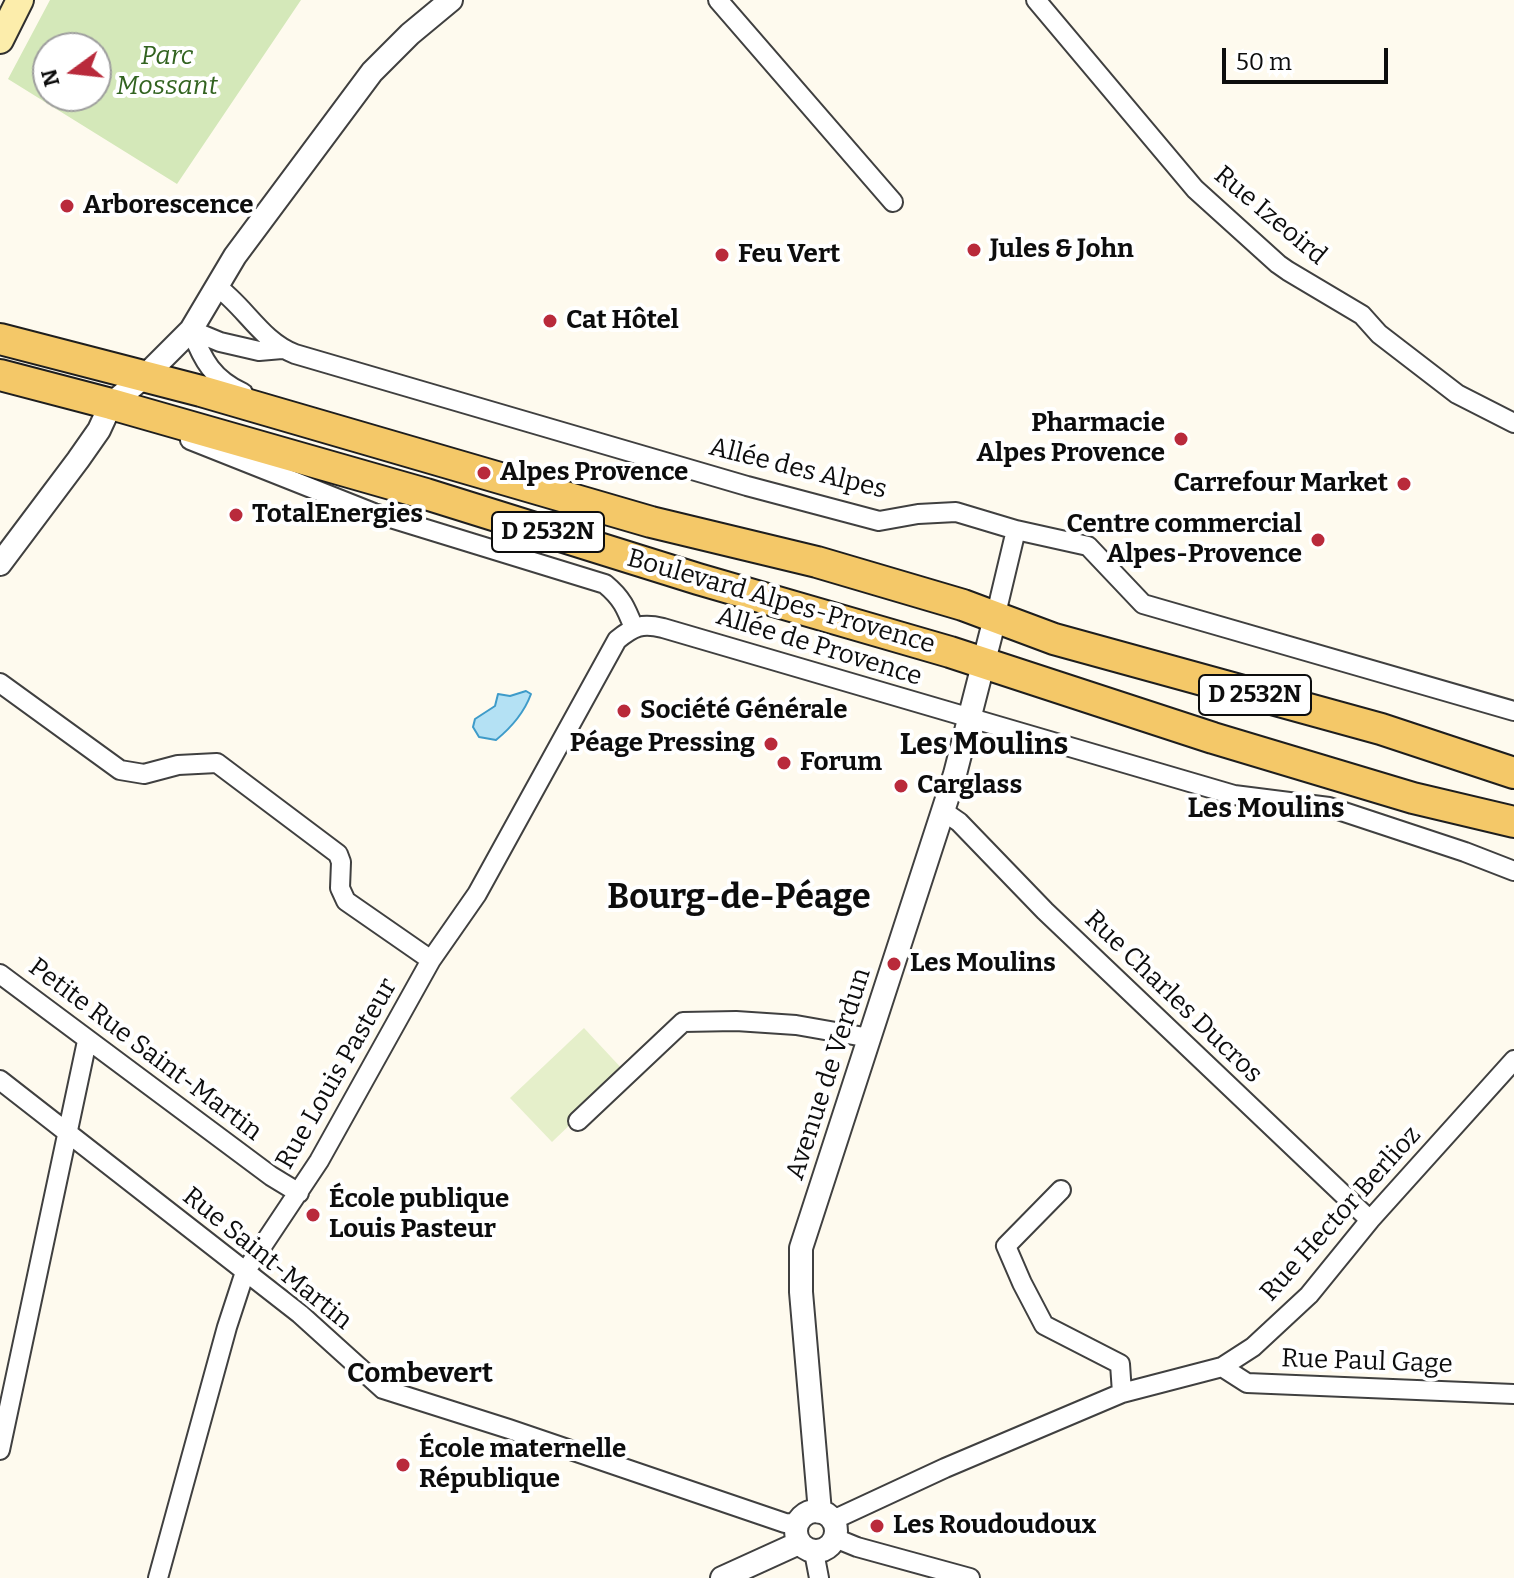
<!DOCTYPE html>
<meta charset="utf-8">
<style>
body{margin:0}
#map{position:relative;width:1514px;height:1578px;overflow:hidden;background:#fefaee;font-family:Bitter,serif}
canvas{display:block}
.north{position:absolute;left:32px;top:32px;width:80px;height:80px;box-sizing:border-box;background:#fff;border:2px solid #9e9e9e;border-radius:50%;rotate:255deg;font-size:22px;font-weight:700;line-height:32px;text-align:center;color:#0d0d0d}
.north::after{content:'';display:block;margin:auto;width:28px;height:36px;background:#b92a3b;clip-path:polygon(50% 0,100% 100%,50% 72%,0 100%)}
.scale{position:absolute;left:1222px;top:48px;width:166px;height:36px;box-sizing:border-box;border:4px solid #0d0d0d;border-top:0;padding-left:10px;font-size:24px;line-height:28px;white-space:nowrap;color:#0d0d0d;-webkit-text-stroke:6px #fff;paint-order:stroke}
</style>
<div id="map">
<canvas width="1514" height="1578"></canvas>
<div class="north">N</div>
<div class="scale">50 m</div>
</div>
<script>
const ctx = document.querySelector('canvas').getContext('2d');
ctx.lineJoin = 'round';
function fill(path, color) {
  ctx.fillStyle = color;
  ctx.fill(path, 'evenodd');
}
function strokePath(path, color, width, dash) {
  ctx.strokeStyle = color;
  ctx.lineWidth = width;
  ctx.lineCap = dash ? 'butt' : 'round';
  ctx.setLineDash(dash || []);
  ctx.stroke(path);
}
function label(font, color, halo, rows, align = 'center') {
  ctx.font = font + ' Bitter,serif';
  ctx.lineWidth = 8;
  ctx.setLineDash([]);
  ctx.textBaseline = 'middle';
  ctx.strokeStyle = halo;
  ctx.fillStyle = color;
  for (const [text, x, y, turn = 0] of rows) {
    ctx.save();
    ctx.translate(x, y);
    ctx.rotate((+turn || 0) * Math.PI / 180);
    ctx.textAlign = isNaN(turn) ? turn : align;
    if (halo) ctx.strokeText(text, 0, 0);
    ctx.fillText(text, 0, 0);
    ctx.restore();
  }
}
const green = new Path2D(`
 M 50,0 L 301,0 L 177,184 L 8,79 ZM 48,48 L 96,48 L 96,96 L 48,96 Z`);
const pitch = new Path2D(`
 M 584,1028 L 625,1072 L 552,1142 L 510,1098 Z`);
const water = new Path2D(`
 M 526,691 L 531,694 C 524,713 512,727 496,740 L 479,737 L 473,727 L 475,719 L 495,706 L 498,694 L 510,696 Z`);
const minor = new Path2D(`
 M 718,0 L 893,202
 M 1036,0 L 1195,189 L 1278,264 L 1288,271 L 1362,315 L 1379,334 L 1457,394 L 1514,423
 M 216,286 C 245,306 261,341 295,354 L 747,486 L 879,521 L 918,514 L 956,512 L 1016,530 L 1088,546 L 1143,604 L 1514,711
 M 191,330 C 203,361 213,379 243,393
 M 191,330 L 220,342 L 259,351 L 282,349
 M 190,440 L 374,513 L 605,584 C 622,598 626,608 634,628
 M 995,618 L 1016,530
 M 0,683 L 120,770 L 144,774 L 178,765 L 217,763 L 338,854 L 341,862 L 340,888 L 346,901 L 431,960
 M 943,811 L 959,822 L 1045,911 L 1370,1220
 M 0,974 L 271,1176 L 299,1193
 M 0,1080 L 300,1314 L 383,1389 L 509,1429 L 785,1523 L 797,1524
 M 578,1121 L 683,1022 L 736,1021 L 796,1025 L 870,1038
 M 1061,1190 L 1006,1246 L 1022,1283 L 1044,1325 L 1120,1364 L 1122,1393
 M 1222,1367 L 1247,1383 L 1514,1394
 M 0,1450 L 87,1041
 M 833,1520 L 945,1468 L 1122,1393 L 1222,1367 L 1253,1347 L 1309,1295 L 1370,1220 L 1514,1060
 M 835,1538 L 857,1547 L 970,1578
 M 814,1552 L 819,1578
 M 158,1578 L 227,1327 L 245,1272 L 319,1161 L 431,960 L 477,894 L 617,640 C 634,626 642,623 663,628 L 1234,795 L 1329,807 L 1465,852 L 1514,871`);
const tertiary = new Path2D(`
 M 0,564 L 78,460 L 99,430 L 111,404 L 145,376 L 191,330 L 235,256 L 372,72 L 410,34 L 451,0
 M796 1531a20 20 0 1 1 40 0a20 20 0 1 1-40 0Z
 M 820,1512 L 801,1292 L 801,1248 L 955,774 L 995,618
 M 722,1578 L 799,1543`);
const secondary = new Path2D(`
 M 0,40 L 20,0`);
const primary = new Path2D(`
 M 0,339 L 201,391 L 651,522 L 817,562 L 963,605 L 1054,639 L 1381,729 L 1514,773
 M 0,375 L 111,404 L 426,494 L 698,579 L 950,652 L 1213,738 L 1413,798 L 1514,822`);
const markers = [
 [67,206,8,"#b92a3b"],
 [974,250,8,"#b92a3b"],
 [722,255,8,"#b92a3b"],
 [550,321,8,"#b92a3b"],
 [1181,439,8,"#b92a3b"],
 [484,473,8,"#b92a3b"],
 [1404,484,8,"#b92a3b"],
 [236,515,8,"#b92a3b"],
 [1318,540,8,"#b92a3b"],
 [624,711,8,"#b92a3b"],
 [771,744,8,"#b92a3b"],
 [784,763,8,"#b92a3b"],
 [901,786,8,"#b92a3b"],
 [894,964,8,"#b92a3b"],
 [313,1215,8,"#b92a3b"],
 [403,1465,8,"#b92a3b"],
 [877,1526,8,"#b92a3b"]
];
const shields = [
 [548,532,112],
 [1255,695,112]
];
const shieldNames = [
 ["D 2532N",548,532],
 ["D 2532N",1255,695]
];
const parkNames = [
 ["Parc",167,57],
 ["Mossant",167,87]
];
const poiNames = [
 ["Arborescence",83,206],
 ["Jules & John",990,250],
 ["Feu Vert",738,255],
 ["Cat Hôtel",566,321],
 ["Pharmacie",1165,424,"right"],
 ["Alpes Provence",1165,454,"right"],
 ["Alpes Provence",500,473],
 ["Carrefour Market",1388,484,"right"],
 ["TotalEnergies",252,515],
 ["Centre commercial",1302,525,"right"],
 ["Alpes-Provence",1302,555,"right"],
 ["Société Générale",640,711],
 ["Péage Pressing",755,744,"right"],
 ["Forum",800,763],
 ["Carglass",917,786],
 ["Les Moulins",910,964],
 ["École publique",329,1200],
 ["Louis Pasteur",329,1230],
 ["École maternelle",419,1450],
 ["République",419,1480],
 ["Les Roudoudoux",893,1526]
];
const streetNames = [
 ["Rue Izeoird",1270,216,40],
 ["Allée des Alpes",798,469,14],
 ["Boulevard Alpes-Provence",781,602,16],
 ["Allée de Provence",819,647,17],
 ["Rue Charles Ducros",1173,997,44],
 ["Petite Rue Saint-Martin",145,1050,37],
 ["Rue Louis Pasteur",337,1074,-60],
 ["Avenue de Verdun",829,1074,-72],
 ["Rue Hector Berlioz",1341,1214,-48],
 ["Rue Saint-Martin",267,1259,39],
 ["Rue Paul Gage",1367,1362,2]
];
const neighbourhoodNames = [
 ["Les Moulins",1266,809],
 ["Combevert",420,1374]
];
const quarterNames = [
 ["Les Moulins",984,746]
];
const districtNames = [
 ["Bourg-de-Péage",739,899]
];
fill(green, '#d4e8b9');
fill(pitch, '#e5efca');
fill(water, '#b4e1f4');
strokePath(water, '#3e9bc9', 2);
strokePath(minor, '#404040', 22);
strokePath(tertiary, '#404040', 26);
strokePath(secondary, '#2f2f2f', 30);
strokePath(primary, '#1e1e1e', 34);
strokePath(minor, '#fff', 18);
strokePath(tertiary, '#fff', 22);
strokePath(secondary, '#fcedab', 26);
strokePath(primary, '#f4c868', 30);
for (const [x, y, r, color] of markers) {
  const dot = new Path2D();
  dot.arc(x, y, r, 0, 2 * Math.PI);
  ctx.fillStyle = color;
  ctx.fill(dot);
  strokePath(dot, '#fff', 3);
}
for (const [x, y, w] of shields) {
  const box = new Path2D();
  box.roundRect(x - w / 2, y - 20, w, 40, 6);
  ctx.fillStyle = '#fff';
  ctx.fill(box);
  strokePath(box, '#0d0d0d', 2);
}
label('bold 24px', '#0d0d0d', null, shieldNames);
label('italic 26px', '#326320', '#fff', parkNames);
label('bold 26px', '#0d0d0d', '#fff', poiNames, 'left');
label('26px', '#0d0d0d', '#fff', streetNames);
label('bold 28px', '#0d0d0d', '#fff', neighbourhoodNames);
label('bold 30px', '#0d0d0d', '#fff', quarterNames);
label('bold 34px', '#0d0d0d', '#fff', districtNames);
</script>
